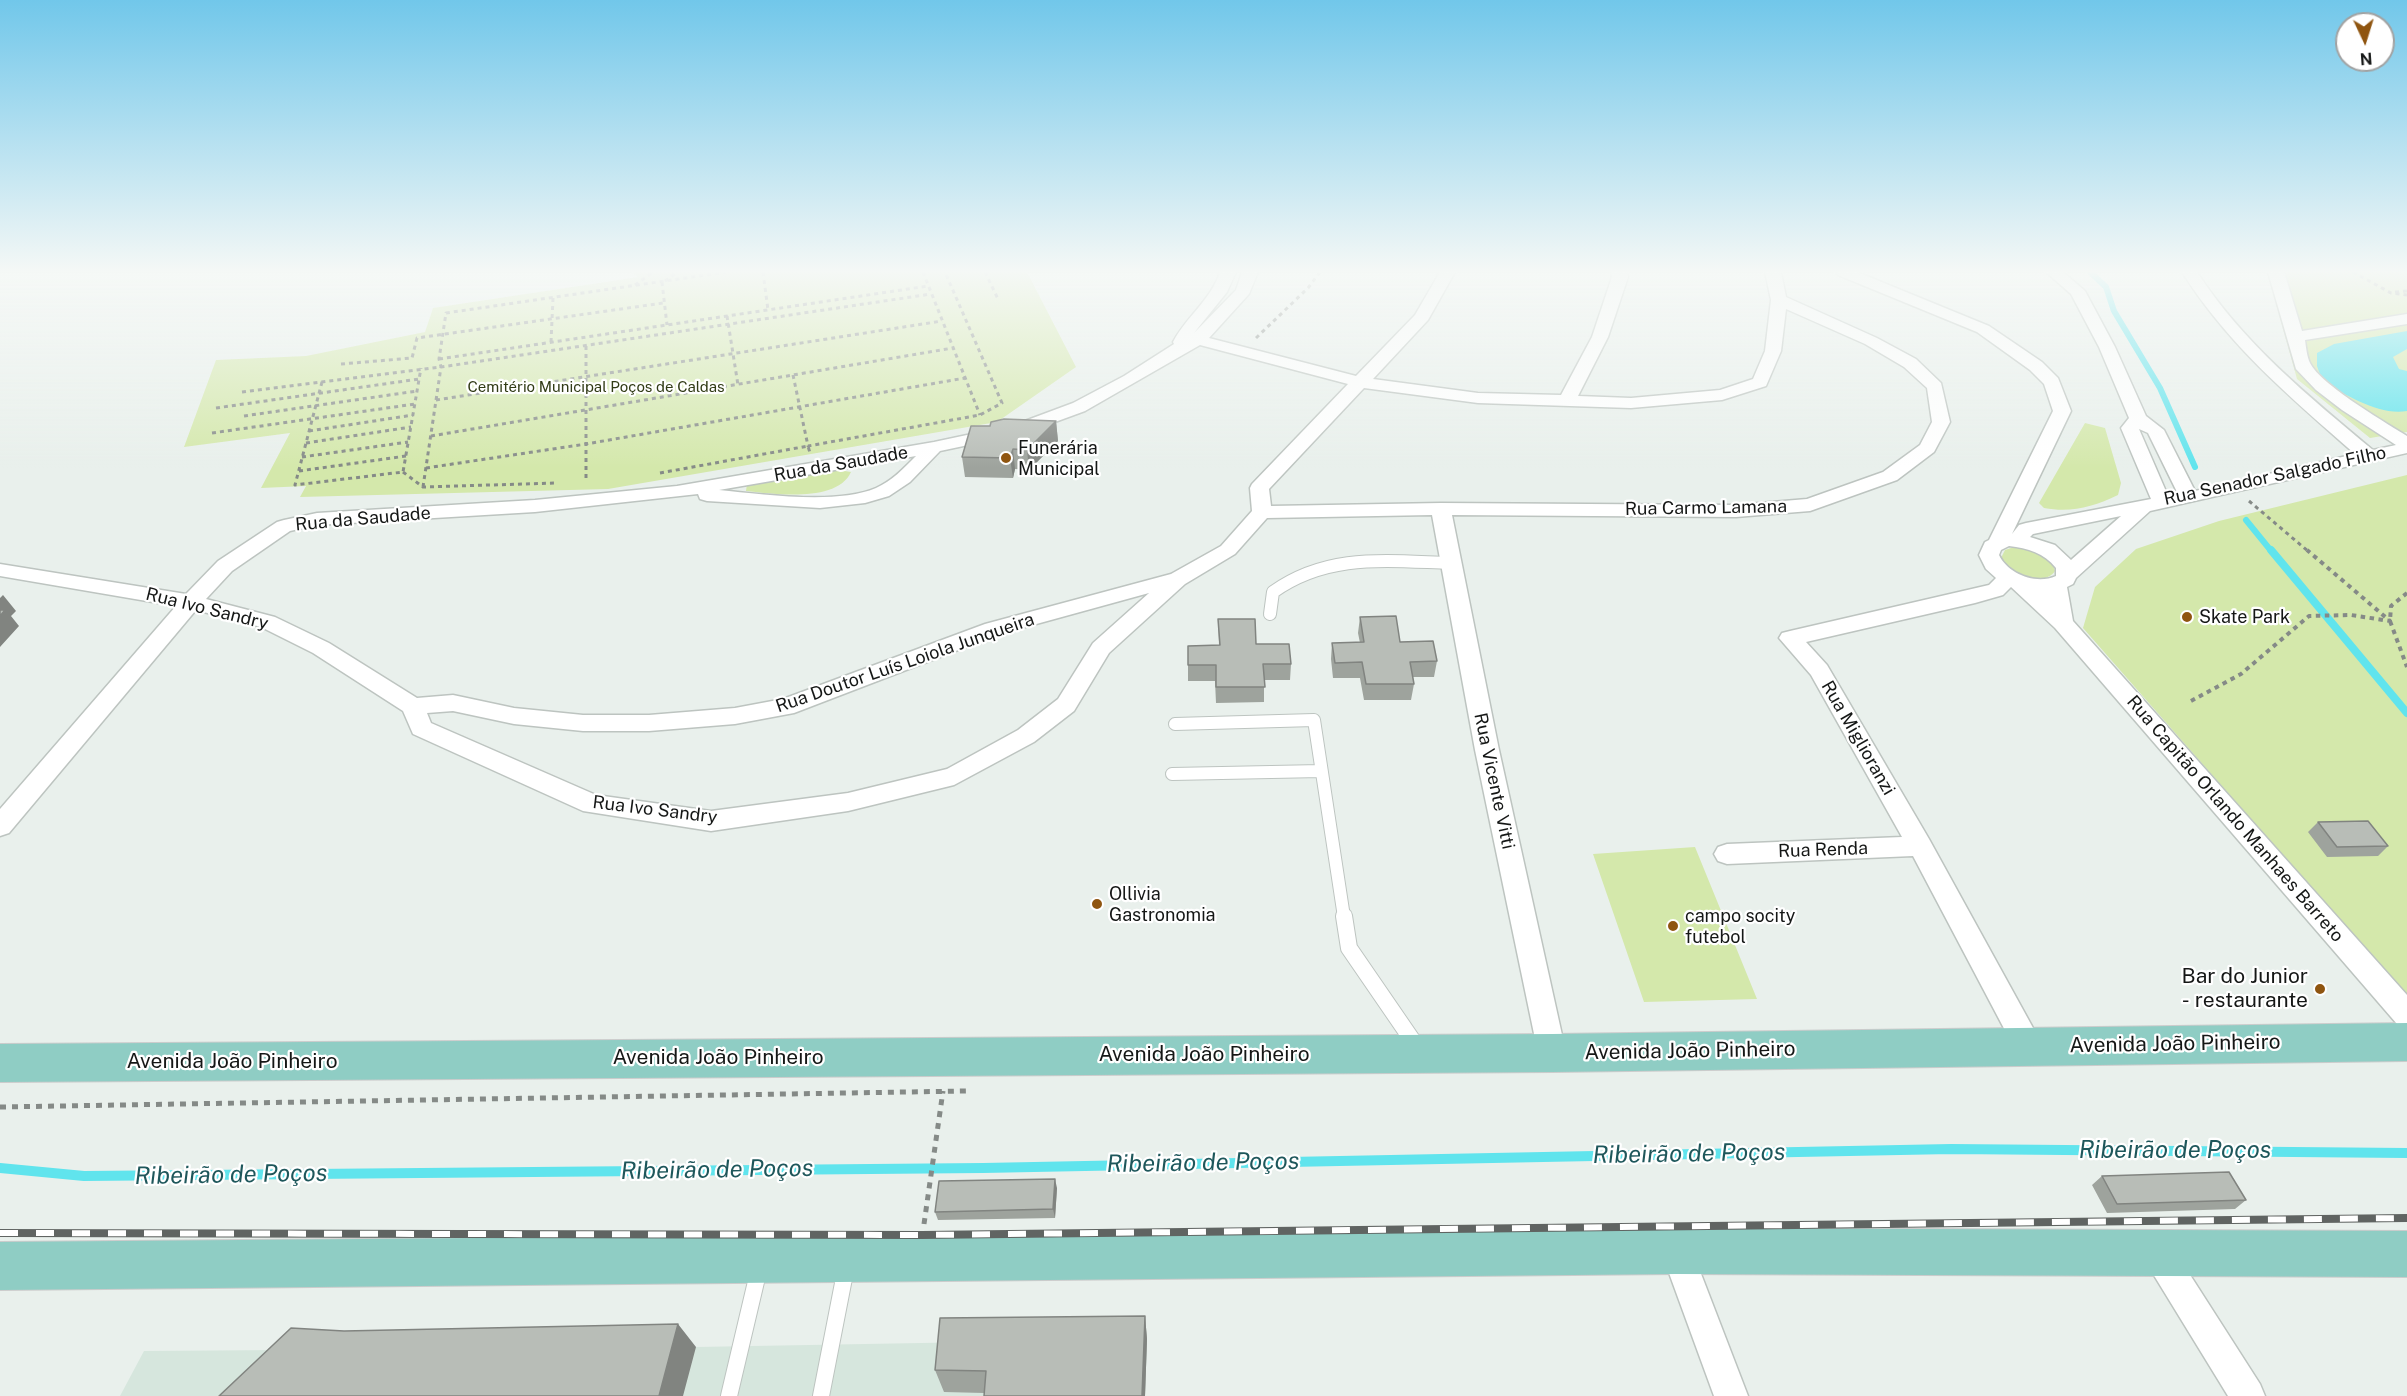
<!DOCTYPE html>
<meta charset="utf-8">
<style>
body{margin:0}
#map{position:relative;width:2407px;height:1396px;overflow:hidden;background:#e9f0ec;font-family:"Public Sans",sans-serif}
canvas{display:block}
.north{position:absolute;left:2335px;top:12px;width:60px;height:60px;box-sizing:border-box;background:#fff;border:2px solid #a1a2a2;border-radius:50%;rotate:176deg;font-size:16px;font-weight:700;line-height:24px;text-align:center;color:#151716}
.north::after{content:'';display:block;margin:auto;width:21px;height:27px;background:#8f5510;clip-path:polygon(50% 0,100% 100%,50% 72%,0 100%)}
</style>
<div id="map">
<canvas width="2407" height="1396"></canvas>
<div class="north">N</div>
</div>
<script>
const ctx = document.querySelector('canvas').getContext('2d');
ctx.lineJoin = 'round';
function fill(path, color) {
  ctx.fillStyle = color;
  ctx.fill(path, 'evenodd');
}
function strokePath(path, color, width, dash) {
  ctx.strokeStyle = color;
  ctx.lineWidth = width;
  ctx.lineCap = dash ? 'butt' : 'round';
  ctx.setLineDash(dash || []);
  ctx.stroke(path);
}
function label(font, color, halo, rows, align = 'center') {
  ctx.font = font + ' "Public Sans",sans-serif';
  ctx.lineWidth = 4.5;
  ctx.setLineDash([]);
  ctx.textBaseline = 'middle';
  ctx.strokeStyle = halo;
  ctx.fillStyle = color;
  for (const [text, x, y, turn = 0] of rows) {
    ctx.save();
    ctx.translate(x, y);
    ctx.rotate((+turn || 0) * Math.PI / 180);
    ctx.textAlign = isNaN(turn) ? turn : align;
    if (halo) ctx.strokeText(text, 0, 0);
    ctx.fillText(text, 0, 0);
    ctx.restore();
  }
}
const built = new Path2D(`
 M 1147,1339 L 1145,1396 L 120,1396 L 144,1351 L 696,1347 Z`);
const green = new Path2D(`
 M 632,272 L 1027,272 L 1076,367 L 997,422 L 608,489 L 300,497 L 306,486 L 261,488 L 290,433 L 184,447 L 216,360 L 306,356 L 425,332 L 433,308 L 638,277 Z
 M 2267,272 L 2407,272 L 2407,432 L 2370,438 L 2297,379 Z
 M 2085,423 L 2105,428 L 2121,483 L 2118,495 C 2093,507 2071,513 2044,508 L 2039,503 Z
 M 832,469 L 851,472 C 837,503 774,494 746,491 L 747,484 Z
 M 2407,475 L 2407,997 L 2083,628 L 2095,587 L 2136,549 L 2219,521 Z
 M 2011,548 C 2026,547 2053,552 2055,571 C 2044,588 2007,575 2001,558 L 2005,550 Z
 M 1695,847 L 1757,999 L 1644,1002 L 1593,854 Z`);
const water = new Path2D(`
 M 2407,331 L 2407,349 L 2393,357 L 2399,369 L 2407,371 L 2407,411 C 2379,416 2348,395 2323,383 L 2317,366 L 2317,353 L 2334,344 Z`);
const streamFar2 = new Path2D(`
 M 2090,272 L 2106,287 L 2114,311 L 2160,388 L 2195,467
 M 2246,520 L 2272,552`);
const streamFar1 = new Path2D(`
 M 2271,550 L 2407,713`);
const stream = new Path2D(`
 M 0,1168 L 84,1176 L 983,1168 L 1951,1149 L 2407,1153`);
const pathFar2 = new Path2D(`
 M 763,272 L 768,310
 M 923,272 L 980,415
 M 985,272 L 998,299
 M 2353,272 L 2391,293 L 2407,295
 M 665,281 L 677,272
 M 662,282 L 667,325
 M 635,285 L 653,272
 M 2395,292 L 2407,291
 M 727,316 L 738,385
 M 1256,338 L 1308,288 L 1320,272
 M 551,342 L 553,298
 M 586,346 L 586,482
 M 439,359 L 928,286
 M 341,364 L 412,358 L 417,338 L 663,303
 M 793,375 L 808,446 L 980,415 L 1002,403 L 945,272
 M 322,382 L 295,485 L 403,472 L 421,368
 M 242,392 L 441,367 L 931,294
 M 436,400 L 942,321
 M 216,408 L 419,379
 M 244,416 L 417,391
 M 309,431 L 413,415
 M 212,433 L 415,404
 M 431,436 L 953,348
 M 306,443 L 411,427
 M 302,457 L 408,442
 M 426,468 L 586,444 L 965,378
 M 299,471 L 406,456
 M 403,472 L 423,487 L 557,483
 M 660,473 L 808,446 L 810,453
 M 423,487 L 441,367 L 439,359 L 446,313 L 726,272
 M 2249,501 L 2309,552`);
const pathFar1 = new Path2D(`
 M 2407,593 L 2391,606 L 2390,621 L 2407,667
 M 2191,701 L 2241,674 L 2309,616 L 2351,615 L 2390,621 L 2307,550`);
const path = new Path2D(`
 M 0,1107 L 966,1091
 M 924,1224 L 943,1091`);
const laneFar1 = new Path2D(`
 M 1270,614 L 1273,592 C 1328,553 1386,561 1450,563
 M 1175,724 L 1314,720 L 1344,917
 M 1172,774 L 1321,771`);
const lane = new Path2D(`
 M 1344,916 L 1349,948 L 1417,1047
 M 729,1396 L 759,1269
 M 821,1396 L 846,1268`);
const street = new Path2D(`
 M 1220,272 L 1236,272 L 1227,292 L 1194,333 L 1236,290 L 1242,272 L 1258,272 L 1249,294 L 1209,338 L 1356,376 L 1415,315 L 1440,272 L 1455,272 L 1428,320 L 1373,379 L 1478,393 L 1561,395 L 1592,337 L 1612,277 L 1611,272 L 1627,272 L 1628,277 L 1608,337 L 1578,396 L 1631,398 L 1720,390 L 1753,379 L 1765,351 L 1771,300 L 1765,272 L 1781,272 L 1786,297 L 1877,338 L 1916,359 L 1941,383 L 1950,422 L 1934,452 L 1897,480 L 1810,511 L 1736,517 L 1452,515 L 1499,750 L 1566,1053 L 1562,1062 L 1552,1066 L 1542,1062 L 1538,1053 L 1475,750 L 1432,515 L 1267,518 L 1235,554 L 1185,584 L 1109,653 L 1074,711 L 1034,742 L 954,785 L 848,811 L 711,831 L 583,811 L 413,734 L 403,711 L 313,653 L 261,627 L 196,610 L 9,833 L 0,836 L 0,809 L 176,606 L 0,576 L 0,564 L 186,594 L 218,561 L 277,522 L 284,520 L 317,513 L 535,500 L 677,486 L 934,442 L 1014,425 L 1073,403 L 1124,376 L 1174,344 L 1173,342 C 1186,317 1211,300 1220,272 ZM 1786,309 L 1865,344 L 1904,367 L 1927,388 L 1932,422 L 1920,445 L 1883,472 L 1807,499 L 1736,505 L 1441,503 L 1271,506 L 1269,489 L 1364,388 L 1478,403 L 1631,408 L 1722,400 L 1766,386 L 1781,351 ZM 1200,345 L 1348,384 L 1252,484 L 1250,488 L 1252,511 L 1221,546 L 1171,574 L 985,624 L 783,699 L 735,708 L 649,715 L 583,715 L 514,708 L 453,695 L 417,698 L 329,643 L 275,617 L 206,599 L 232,571 L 290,531 L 317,525 L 535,512 L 698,494 L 700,499 L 707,501 L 820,508 L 865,503 L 889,496 L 910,482 L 940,451 L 1025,433 L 1085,411 ZM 916,456 C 904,468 892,481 876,488 C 836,505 762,494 719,490 ZM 1149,593 L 1093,643 L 1058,699 L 1018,730 L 947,769 L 848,793 L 711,811 L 596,795 L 431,723 L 427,713 L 453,711 L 514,724 L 583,731 L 649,731 L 735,724 L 794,713 L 1000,634 Z
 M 1836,272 L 1857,272 L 1989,326 L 2042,362 L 2058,378 L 2071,411 L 2012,534 L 2019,525 L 2026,523 L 2151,499 L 2121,428 L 2129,418 L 2099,347 L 2071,294 L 2046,272 L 2063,272 L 2085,291 L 2115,347 L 2146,416 L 2164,430 L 2195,491 L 2355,454 C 2291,398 2228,345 2182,272 L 2197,272 C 2243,343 2308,396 2373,450 L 2396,445 L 2342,410 L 2316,390 L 2296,369 L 2268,272 L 2284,272 L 2302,331 L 2407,314 L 2407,324 L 2305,340 C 2306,347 2307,357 2310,363 C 2321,385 2385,422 2407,436 L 2407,453 L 2150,511 L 2076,578 L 2073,584 L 2067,587 L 2073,621 L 2407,995 L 2407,1027 L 2397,1024 L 2055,628 L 2011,587 L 2003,595 L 1975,603 L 1806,642 L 1827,665 L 1929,839 L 2038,1037 L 2042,1046 L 2038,1055 L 2028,1059 L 2018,1055 L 1913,856 L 1727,864 L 1718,861 L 1714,854 L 1718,847 L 1727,844 L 1902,837 L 1811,675 L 1779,638 L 1782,633 L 1790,631 L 1989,585 L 1996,578 L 1986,569 L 1979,555 L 1985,542 L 1989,540 L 2053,411 L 2044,384 L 2030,370 L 1977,332 L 1838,275 ZM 2139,429 L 2148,433 L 2178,494 L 2168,496 ZM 2121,516 L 2071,560 L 2055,545 L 2030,537 L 2033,534 ZM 2009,546 C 2028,548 2044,553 2056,568 L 2056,576 C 2036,585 2008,574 1999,555 L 2001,550 Z
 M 1677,1235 L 1688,1240 L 1748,1396 L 1714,1396 L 1661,1251 L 1666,1240 Z
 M 2158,1237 L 2169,1242 L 2260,1384 L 2265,1396 L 2228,1396 L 2147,1264 L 2142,1253 L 2147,1242 Z`);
const primary = new Path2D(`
 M 2407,1023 L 2407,1061 L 1552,1072 L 0,1082 L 0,1044 L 1552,1034 Z
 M 1677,1228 L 2407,1231 L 2407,1277 L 1677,1274 L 0,1290 L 0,1242 Z`);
const rail = new Path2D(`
 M 0,1233 L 922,1235 L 2407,1218`);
const wall = new Path2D(`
 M 1056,421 L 1058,441 L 1029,470 L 1015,469 L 1013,478 L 965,477 L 962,457 L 990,426 Z
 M 1360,617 L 1400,642 L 1437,661 L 1434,677 L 1413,677 L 1414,684 L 1411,700 L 1364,700 L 1360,678 L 1333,678 L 1331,659 L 1332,643 L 1360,643 L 1358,633 Z
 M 1218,619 L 1256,644 L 1291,664 L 1290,680 L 1264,680 L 1264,702 L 1216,703 L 1215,681 L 1188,681 L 1188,646 L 1219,645 Z
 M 2318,822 L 2388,846 L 2378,856 L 2327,857 L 2308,832 Z
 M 2102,1176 L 2246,1200 L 2235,1209 L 2107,1213 L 2092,1185 Z
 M 1057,1188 L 1055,1218 L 938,1220 L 935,1212 Z
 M 1145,1316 L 1147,1339 L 1145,1396 L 984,1396 L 984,1393 L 944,1392 L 935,1370 Z`);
const shadedWall = new Path2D(`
 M 1056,421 L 1058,441 L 1029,470 L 1027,450 Z
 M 1013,449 L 1015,469 L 1013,478 L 1010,458 Z
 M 3,595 L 16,611 L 11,616 L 19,626 L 0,647 L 0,598 Z
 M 1055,1179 L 1057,1188 L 1055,1218 L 1053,1209 Z
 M 1145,1316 L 1147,1339 L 1145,1396 L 1142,1396 Z
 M 678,1324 L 696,1347 L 683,1396 L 659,1396 Z`);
const building = new Path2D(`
 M 1004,419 L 1056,421 L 1027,450 L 1013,449 L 1010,458 L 962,457 L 971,426 L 990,426 L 991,422 Z
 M 0,610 L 5,610 L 0,616 Z
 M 1396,616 L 1400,642 L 1433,641 L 1437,661 L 1410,662 L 1414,684 L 1366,684 L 1362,662 L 1335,663 L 1332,643 L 1364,642 L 1360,617 Z
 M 1218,619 L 1255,619 L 1256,644 L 1289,644 L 1291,664 L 1263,664 L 1265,687 L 1216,687 L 1216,665 L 1188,665 L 1188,646 L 1220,645 Z
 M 2368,821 L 2388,846 L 2337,847 L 2318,822 Z
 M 2229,1172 L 2246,1200 L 2117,1204 L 2102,1176 Z
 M 1055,1179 L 1053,1209 L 935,1212 L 939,1181 Z
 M 1145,1316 L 1142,1396 L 984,1396 L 986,1371 L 935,1370 L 940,1318 Z
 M 678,1324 L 659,1396 L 219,1396 L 291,1328 L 344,1331 Z`);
const markers = [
 [1006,458,6,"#8f5510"],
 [2187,617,6,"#8f5510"],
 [1097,904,6,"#8f5510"],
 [1673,926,6,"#8f5510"],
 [2320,989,6,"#8f5510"]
];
const farParknames = [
 ["Cemitério Municipal Poços de Caldas",596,387]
];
const poiNames = [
 ["Funerária",1018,448],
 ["Municipal",1018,469],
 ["Skate Park",2199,617],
 ["Ollivia",1109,894],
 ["Gastronomia",1109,915],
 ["campo socity",1685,916],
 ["futebol",1685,937]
];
const streetNames = [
 ["Rua da Saudade",841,464,-10],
 ["Rua Senador Salgado Filho",2275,476,-12],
 ["Rua Carmo Lamana",1706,508,-1],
 ["Rua da Saudade",363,519,-5],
 ["Rua Ivo Sandry",207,609,14],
 ["Rua Doutor Luís Loiola Junqueira",905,663,-19],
 ["Rua Miglioranzi",1858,738,60],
 ["Rua Vicente Vitti",1494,781,78],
 ["Rua Ivo Sandry",655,810,7],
 ["Rua Capitão Orlando Manhaes Barreto",2235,819,49],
 ["Rua Renda",1823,850,-2]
];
const nearPoinames = [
 ["Bar do Junior",2308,977],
 ["- restaurante",2308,1001]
];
const nearStreetnames = [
 ["Avenida João Pinheiro",2175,1044,-1],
 ["Avenida João Pinheiro",1690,1051,-1],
 ["Avenida João Pinheiro",1204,1055],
 ["Avenida João Pinheiro",718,1058],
 ["Avenida João Pinheiro",232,1062]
];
const nearWaternames = [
 ["Ribeirão de Poços",2175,1151],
 ["Ribeirão de Poços",1689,1154,-1],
 ["Ribeirão de Poços",1203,1163,-1],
 ["Ribeirão de Poços",717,1170,-1],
 ["Ribeirão de Poços",231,1175,-1]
];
fill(built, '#d6e6dd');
fill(green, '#d4e8ab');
fill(water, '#60e4ed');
strokePath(streamFar2, '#60e4ed', 6);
strokePath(streamFar1, '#60e4ed', 8);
strokePath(stream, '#60e4ed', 10);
strokePath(laneFar1, '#bdc4c0', 14);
strokePath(lane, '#bdc4c0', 18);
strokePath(street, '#bdc4c0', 3);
strokePath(primary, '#ccc', 2);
strokePath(pathFar2, '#858a87', 3, [4, 4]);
strokePath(pathFar1, '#858a87', 4, [4.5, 4.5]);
strokePath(path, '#858a87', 5, [6, 6]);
strokePath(laneFar1, '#fff', 12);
strokePath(lane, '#fff', 16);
fill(street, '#fff');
fill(primary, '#8fcdc4');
strokePath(rail, '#606462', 8);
strokePath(rail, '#fff', 6, [18]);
fill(wall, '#9ea39d');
fill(shadedWall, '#818480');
fill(building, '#b8bdb7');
strokePath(building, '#818480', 1.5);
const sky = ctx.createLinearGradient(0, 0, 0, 468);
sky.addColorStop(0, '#71c7ea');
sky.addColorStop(0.58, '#f5f8f6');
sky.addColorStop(1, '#f5f8f600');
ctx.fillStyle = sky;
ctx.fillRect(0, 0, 2407, 468);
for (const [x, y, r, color] of markers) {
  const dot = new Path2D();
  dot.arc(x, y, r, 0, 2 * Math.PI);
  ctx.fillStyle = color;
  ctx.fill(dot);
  strokePath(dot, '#fff', 2);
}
label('15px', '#313b16', '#fff', farParknames);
label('18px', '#151716', '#fff', poiNames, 'left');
label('18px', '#151716', '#fff', streetNames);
label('21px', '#151716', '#fff', nearPoinames, 'right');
label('21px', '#151716', '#fff', nearStreetnames);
label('italic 24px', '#1e575b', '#fff', nearWaternames);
</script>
